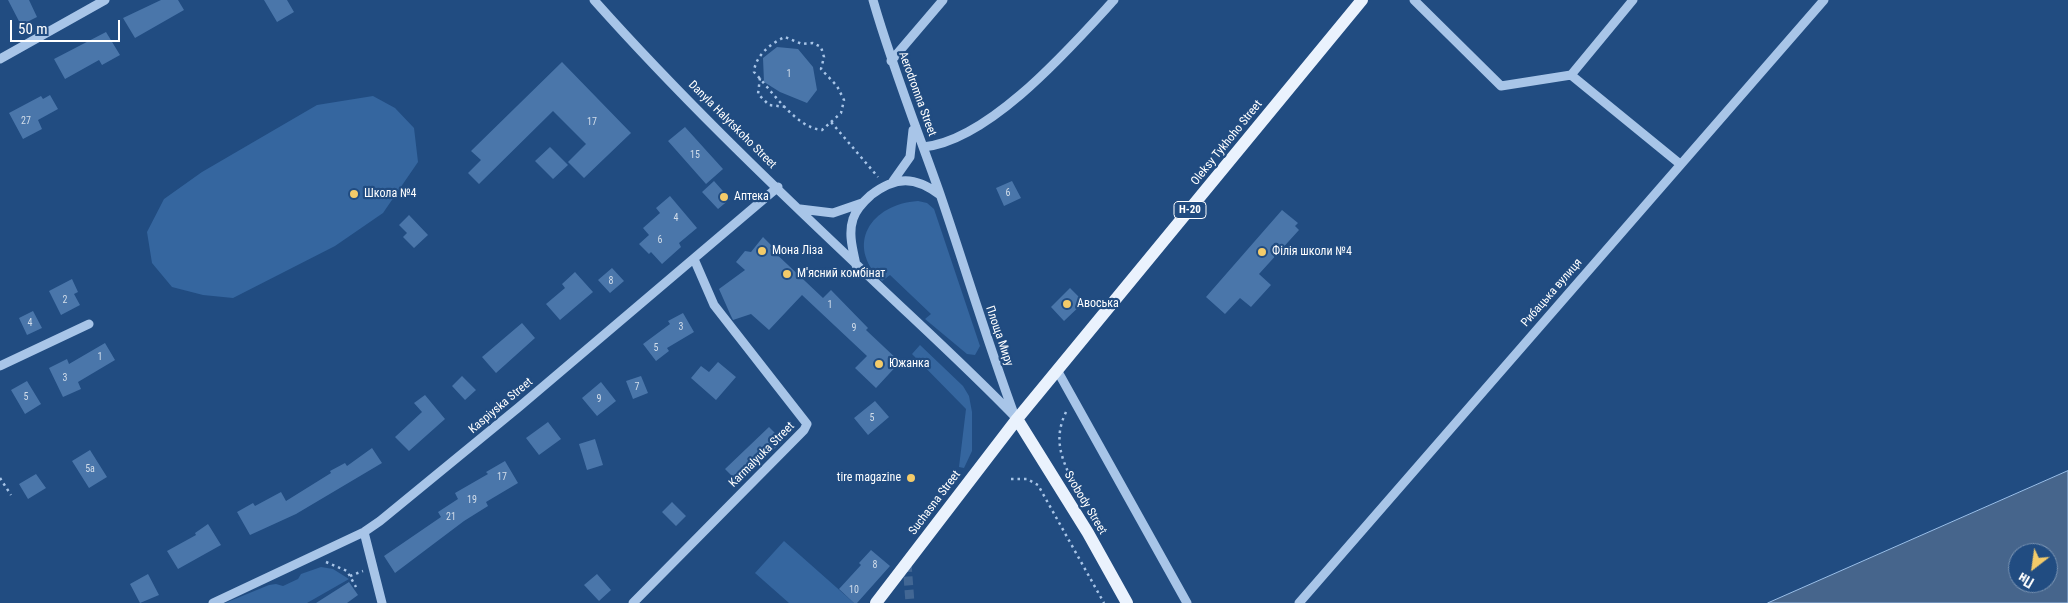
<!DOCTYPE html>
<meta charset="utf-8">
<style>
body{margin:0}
#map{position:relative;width:2068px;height:603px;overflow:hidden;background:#214c81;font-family:"Roboto Condensed",sans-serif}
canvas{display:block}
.north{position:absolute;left:2008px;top:543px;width:50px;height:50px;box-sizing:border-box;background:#214c81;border:1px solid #7a94b3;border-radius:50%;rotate:210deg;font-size:14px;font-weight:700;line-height:20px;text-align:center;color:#fff}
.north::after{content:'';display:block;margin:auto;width:18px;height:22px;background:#f4cb69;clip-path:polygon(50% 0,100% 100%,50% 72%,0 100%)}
.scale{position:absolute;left:10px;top:20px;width:110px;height:22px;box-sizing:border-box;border:2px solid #fff;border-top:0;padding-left:6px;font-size:15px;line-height:18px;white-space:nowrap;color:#fff;-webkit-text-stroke:4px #214c81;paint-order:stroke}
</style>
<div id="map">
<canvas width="2068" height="603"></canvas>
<div class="north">Пн</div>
<div class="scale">50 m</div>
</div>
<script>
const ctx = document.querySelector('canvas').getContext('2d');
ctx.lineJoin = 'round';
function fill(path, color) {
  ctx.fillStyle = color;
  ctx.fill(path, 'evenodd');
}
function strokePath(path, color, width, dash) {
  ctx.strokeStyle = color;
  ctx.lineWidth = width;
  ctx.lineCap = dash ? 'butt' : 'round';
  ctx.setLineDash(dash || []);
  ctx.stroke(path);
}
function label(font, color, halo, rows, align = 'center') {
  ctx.font = font + ' "Roboto Condensed",sans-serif';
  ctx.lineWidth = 4.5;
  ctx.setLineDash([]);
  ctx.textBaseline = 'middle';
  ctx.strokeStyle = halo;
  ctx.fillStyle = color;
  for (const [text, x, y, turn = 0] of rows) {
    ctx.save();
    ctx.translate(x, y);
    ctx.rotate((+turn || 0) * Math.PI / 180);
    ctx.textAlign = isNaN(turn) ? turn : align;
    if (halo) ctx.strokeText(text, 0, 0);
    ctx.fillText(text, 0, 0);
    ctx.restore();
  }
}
const green = new Path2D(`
 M 373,96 L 395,108 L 414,128 L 418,162 L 383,213 L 335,246 L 233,298 L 203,295 L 172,287 L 152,263 L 147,232 L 164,199 L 202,172 L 317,105 Z
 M 918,201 L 927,203 L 934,209 L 980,346 L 975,355 L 967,354 L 925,319 L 931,314 L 890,275 L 882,281 C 844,245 871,204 918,201 Z
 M 920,345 L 963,386 L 969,396 L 972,412 L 972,451 L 964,468 L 959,467 L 966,409 L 912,354 Z
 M 784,541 L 854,603 L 789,603 L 755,573 Z
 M 321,567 L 333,569 L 349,579 L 307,603 L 225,603 L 269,585 L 276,584 L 283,586 L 298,579 L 301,574 Z`);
const water = new Path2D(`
 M 2068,471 L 2068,603 L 1768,603 ZM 2018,553 L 2048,553 L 2048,583 L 2018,583 Z`);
const building = new Path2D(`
 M 8,0 L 29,0 L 37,17 L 21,25 Z
 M 161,0 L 178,0 L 184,10 L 135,38 L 123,18 Z
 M 264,0 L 287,0 L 294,12 L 277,22 Z
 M 106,32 L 120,55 L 102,65 L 99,60 L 65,79 L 54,59 Z
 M 777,47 L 798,49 L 813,67 L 817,90 L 807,103 L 780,92 L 764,82 L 763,58 Z
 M 562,62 L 631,133 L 584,178 L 568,162 L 586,144 L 553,111 L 479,184 L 468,173 L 481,160 L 471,151 Z
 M 50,95 L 58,109 L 38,120 L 42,129 L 23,139 L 9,113 L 41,96 L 43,99 Z
 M 685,127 L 723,169 L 706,184 L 668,141 Z
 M 550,147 L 568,165 L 553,179 L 535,161 Z
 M 714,181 L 730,199 L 718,209 L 702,192 Z
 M 1012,181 L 1021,198 L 1004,206 L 996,188 Z
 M 670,196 L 697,228 L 679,243 L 681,247 L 662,264 L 651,252 L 649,254 L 639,244 L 649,235 L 643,228 L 660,213 L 656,208 Z
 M 1282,210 L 1298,223 L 1295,226 L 1299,230 L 1259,274 L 1271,285 L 1251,307 L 1240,298 L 1225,314 L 1206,297 Z
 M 409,215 L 428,235 L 414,248 L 403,237 L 407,233 L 399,225 Z
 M 763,237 L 772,246 L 770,248 L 823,298 L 831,290 L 868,328 L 866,330 L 900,362 L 876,388 L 855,368 L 867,356 L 802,295 L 769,330 L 751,314 L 733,320 L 731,316 L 719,289 L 745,270 L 736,262 L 745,251 L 751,252 Z
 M 612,268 L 624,281 L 610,293 L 598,280 Z
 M 575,272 L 593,292 L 560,320 L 546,304 L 565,288 L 562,284 Z
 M 72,279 L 78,292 L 74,294 L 80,305 L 61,315 L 49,291 Z
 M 1070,288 L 1084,302 L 1064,321 L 1051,307 Z
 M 33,311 L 42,328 L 27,335 L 19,318 Z
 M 683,313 L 694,332 L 667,348 L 669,351 L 656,361 L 643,344 L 670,324 L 668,321 Z
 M 522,323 L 535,338 L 496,373 L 482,357 Z
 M 105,343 L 115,360 L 78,382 L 81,389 L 63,397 L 49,368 L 67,359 L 69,364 Z
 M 718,362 L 736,377 L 716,400 L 691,378 L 701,366 L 709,372 Z
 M 462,376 L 476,390 L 465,400 L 452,386 Z
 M 641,376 L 648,393 L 633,399 L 626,381 Z
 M 27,381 L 41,404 L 25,414 L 11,390 Z
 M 601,382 L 616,401 L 597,416 L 582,398 Z
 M 425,395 L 445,419 L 409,451 L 395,437 L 422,412 L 414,403 Z
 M 875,401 L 889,417 L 868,435 L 854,418 Z
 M 548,422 L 561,439 L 539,455 L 526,438 Z
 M 769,427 L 783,441 L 738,482 L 725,469 Z
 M 595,439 L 603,465 L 587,470 L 579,444 Z
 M 372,448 L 382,463 L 296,514 L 250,535 L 237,512 L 253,503 L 255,506 L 281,492 L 286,501 L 331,473 L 330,471 L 345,463 L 347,466 Z
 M 90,450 L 107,477 L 89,488 L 72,461 Z
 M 505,461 L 518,483 L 486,502 L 488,506 L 464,521 L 395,573 L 384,556 L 441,517 L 438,512 L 458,499 L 455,493 L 488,474 L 486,472 Z
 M 36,474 L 46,488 L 28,499 L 19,484 Z
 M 672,502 L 686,516 L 676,526 L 662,512 Z
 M 208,524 L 221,545 L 178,569 L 167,551 L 196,535 L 195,533 Z
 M 871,550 L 890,566 L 857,603 L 854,603 L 839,589 L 861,565 L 859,563 Z
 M 148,574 L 159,595 L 140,603 L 130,584 Z
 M 597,574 L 611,590 L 599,601 L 584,585 Z
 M 349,582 L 358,595 L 347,603 L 316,603 Z`);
const minorTunnel = new Path2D(`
 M 907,563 L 910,603`);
const path = new Path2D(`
 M 760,78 L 758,94 L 769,105 L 786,107
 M 831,122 L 841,113 L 844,100 L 837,86 L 821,69 L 824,57 L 821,47 L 813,43 L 802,44 L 785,37 C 771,43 755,56 754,72 C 772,91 796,128 822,130 L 831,122 L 878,177
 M 1066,412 C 1054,437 1060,456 1072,480
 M 0,478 L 11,495
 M 1011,479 L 1027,479 L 1038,485 L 1104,603
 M 326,562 L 347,571 L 356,587
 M 350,576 L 363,571`);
const minor = new Path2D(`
 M 594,0 C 676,92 766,179 856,264 C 910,316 965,365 1017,419
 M 873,0 C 892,66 917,129 940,194 C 965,267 987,341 1014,414
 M 1414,0 L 1501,86 L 1571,75 L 1633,0
 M 0,59 L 105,0
 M 891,61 L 943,0
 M 1571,75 L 1680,164
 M 923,147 C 989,141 1070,48 1114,0
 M 893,181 L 910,157 L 913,130
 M 800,209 L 833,213 L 862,203
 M 856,265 C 853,250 848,234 853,219 C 856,209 863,202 871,195 C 896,176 915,176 940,195
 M 0,366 L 89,324
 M 1057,370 L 1187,603
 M 364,532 L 382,603
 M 213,603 L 364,532 L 380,521 L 519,407 L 778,187
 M 633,603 L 804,430 L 807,424 L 714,305 L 694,259
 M 1299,603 L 1824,0`);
const major = new Path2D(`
 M 1017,419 L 1088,533 L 1127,603
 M 876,603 L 1017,419 L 1362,0`);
const markers = [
 [354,194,5,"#f4cb69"],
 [724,197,5,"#f4cb69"],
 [762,251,5,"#f4cb69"],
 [1262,252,5,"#f4cb69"],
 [787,274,5,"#f4cb69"],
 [1067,304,5,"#f4cb69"],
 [879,364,5,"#f4cb69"],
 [911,478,5,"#f4cb69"]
];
const numberNames = [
 ["1",789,74],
 ["27",26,121],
 ["17",592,122],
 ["15",695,155],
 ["6",1008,193],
 ["4",676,218],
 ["6",660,240],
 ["8",611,281],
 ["2",65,300],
 ["1",830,305],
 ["4",30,323],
 ["3",681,327],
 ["9",854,328],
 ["5",656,348],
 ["1",100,357],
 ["3",65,378],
 ["7",637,387],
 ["5",26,397],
 ["9",599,399],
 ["5",872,418],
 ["5а",90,469],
 ["17",502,477],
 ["19",472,500],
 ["21",451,517],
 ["8",875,565],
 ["10",854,590]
];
const shields = [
 [1190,210,32]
];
const shieldNames = [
 ["Н-20",1190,210]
];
const streetNames = [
 ["Aerodromna Street",917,94,70],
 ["Danyla Halytskoho Street",732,125,45],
 ["Oleksy Tykhoho Street",1227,143,-51],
 ["Рибацька вулиця",1552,293,-49],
 ["Площа Миру",999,336,71],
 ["Kaspiyska Street",501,406,-40],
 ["Karmalyuka Street",762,455,-45],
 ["Suchasna Street",935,503,-53],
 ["Svobody Street",1085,503,59]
];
const poiNames = [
 ["Школа №4",364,194],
 ["Аптека",734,197],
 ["Мона Ліза",772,251],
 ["Філія школи №4",1272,252],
 ["М'ясний комбінат",797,274],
 ["Авоська",1077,304],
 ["Южанка",889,364],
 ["tire magazine",901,478,"right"]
];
fill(green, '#35669f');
fill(water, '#46658c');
strokePath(water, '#9cc0e9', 1);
fill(building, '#4a76aa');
strokePath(minorTunnel, '#426794', 9, [9, 4.5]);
strokePath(path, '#a8c5e8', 2.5, [2.5, 4]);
strokePath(minor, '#a8c5e8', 9);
strokePath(major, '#eaf2fd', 12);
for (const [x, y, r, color] of markers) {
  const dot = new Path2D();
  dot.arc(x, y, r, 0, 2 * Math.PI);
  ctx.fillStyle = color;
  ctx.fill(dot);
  strokePath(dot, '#214c81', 2);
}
label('10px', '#d2ddea', null, numberNames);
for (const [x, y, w] of shields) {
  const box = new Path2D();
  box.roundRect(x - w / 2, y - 8.5, w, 17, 4);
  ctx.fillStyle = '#214c81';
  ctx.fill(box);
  strokePath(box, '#fff', 1);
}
label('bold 11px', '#fff', null, shieldNames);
label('12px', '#fff', '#214c81', streetNames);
label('12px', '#fff', '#214c81', poiNames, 'left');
</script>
